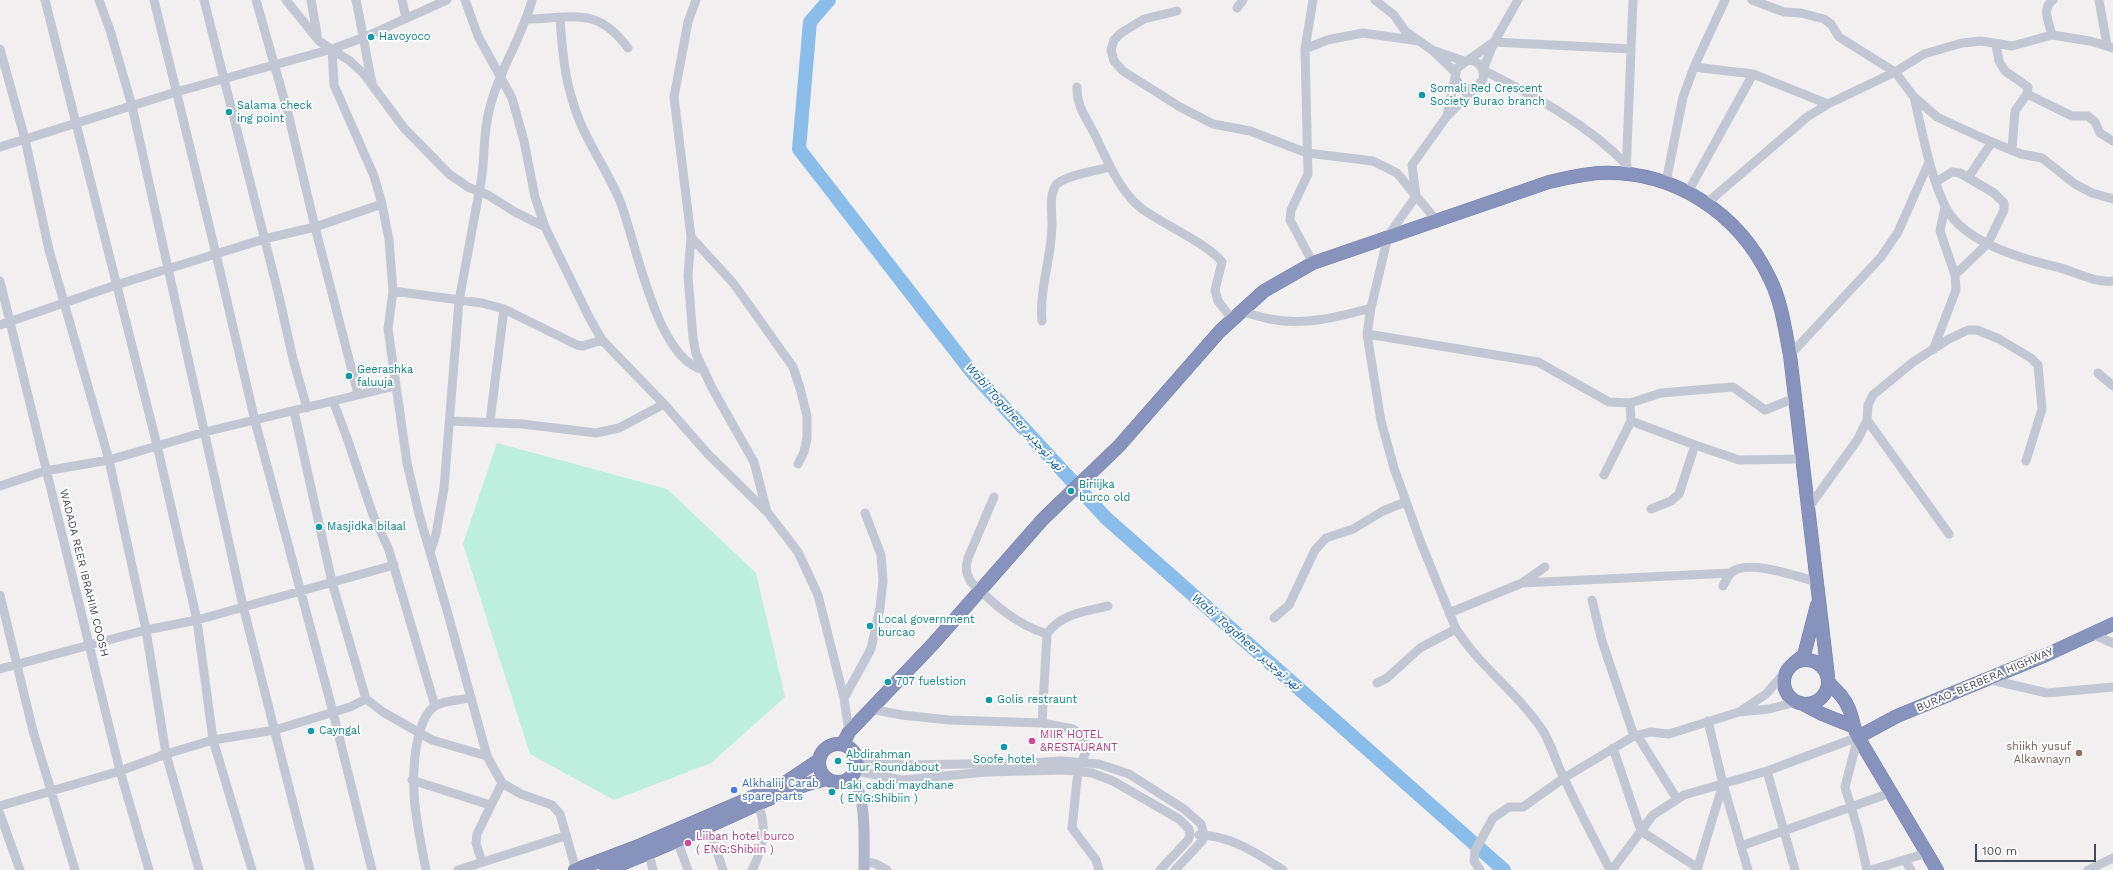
<!DOCTYPE html>
<meta charset="utf-8">
<style>
body{margin:0}
#map{position:relative;width:2113px;height:870px;overflow:hidden;background:#f1efef;font-family:"Work Sans",sans-serif}
canvas{display:block}
.scale{position:absolute;left:1975px;top:844px;width:121px;height:18px;box-sizing:border-box;border:2px solid #474c5c;border-top:0;padding-left:5px;font-size:12px;line-height:14px;white-space:nowrap;color:#474c5c;-webkit-text-stroke:3px #fff;paint-order:stroke}
</style>
<div id="map">
<canvas width="2113" height="870"></canvas>
<div class="scale">100 m</div>
</div>
<script>
const ctx = document.querySelector('canvas').getContext('2d');
ctx.lineJoin = 'round';
function fill(path, color) {
  ctx.fillStyle = color;
  ctx.fill(path, 'evenodd');
}
function strokePath(path, color, width, dash) {
  ctx.strokeStyle = color;
  ctx.lineWidth = width;
  ctx.lineCap = dash ? 'butt' : 'round';
  ctx.setLineDash(dash || []);
  ctx.stroke(path);
}
function label(font, color, halo, rows, align = 'center') {
  ctx.font = font + ' "Work Sans","Noto Sans Arabic",sans-serif';
  ctx.lineWidth = 4;
  ctx.setLineDash([]);
  ctx.textBaseline = 'middle';
  ctx.strokeStyle = halo;
  ctx.fillStyle = color;
  for (const [text, x, y, turn = 0] of rows) {
    ctx.save();
    ctx.translate(x, y);
    ctx.rotate((+turn || 0) * Math.PI / 180);
    ctx.textAlign = isNaN(turn) ? turn : align;
    if (halo) ctx.strokeText(text, 0, 0);
    ctx.fillText(text, 0, 0);
    ctx.restore();
  }
}
const green = new Path2D(`
 M 497,443 L 667,489 L 756,573 L 785,697 L 711,763 L 614,800 L 530,754 L 463,544 Z`);
const river = new Path2D(`
 M 829,0 L 810,22 L 799,149 L 971,371 L 1106,518 L 1504,870`);
const minor = new Path2D(`
 M 45,0 L 157,445 L 197,620 L 213,740 L 252,870
 M 99,0 L 110,30 L 132,106 L 243,606 L 310,870
 M 154,0 L 216,254 L 255,421 L 333,712 L 372,870
 M 204,0 L 278,292 L 293,359 L 307,408
 M 256,0 L 288,113 L 315,227 L 358,394
 M 286,0 L 319,41 L 350,61 L 364,74 L 404,128 L 449,174 L 468,187 L 488,195 L 515,212 L 545,227
 M 311,0 L 318,40
 M 356,0 C 362,28 366,55 372,83
 M 402,0 L 406,18
 M 465,0 L 478,36 L 512,98 L 524,141 L 535,197 L 545,227 L 589,317 L 602,340 L 664,404 L 708,454 L 768,513 L 798,552 L 818,595 L 844,698 L 849,732
 M 696,0 L 688,22 L 674,97 L 691,237 L 688,276 L 693,338 L 696,354 L 712,388 L 754,462 L 767,512
 M 1313,0 L 1305,49 L 1308,174 L 1291,210 L 1290,220 L 1313,263
 M 1375,0 L 1394,15 L 1405,31 L 1432,50 L 1455,72
 M 1752,0 L 1784,12 L 1801,13 L 1824,19 L 1831,24 L 1839,37 L 1895,72 L 1914,97 L 1937,117 L 1980,137 L 2021,154 L 2042,158 L 2075,184 L 2092,193 L 2113,199
 M 2099,0 L 2107,45
 M 1237,8 L 1243,0
 M 1177,11 L 1144,19 L 1121,33 L 1114,40 L 1111,50 L 1114,61 L 1123,71 L 1180,107 L 1213,124 L 1250,131 L 1307,153 L 1373,161 L 1397,173 L 1436,220
 M 560,18 C 562,47 564,75 573,102 C 583,138 606,167 620,201 C 636,241 656,360 704,370
 M 527,19 C 574,18 597,6 628,48
 M 2052,35 C 2049,22 2041,9 2053,0
 M 1996,45 L 1999,61 L 2005,71 L 2028,87 L 2027,94 L 2015,111 L 2012,149
 M 0,49 L 25,139 L 49,250 L 109,460 L 146,630 L 166,754 L 199,870
 M 332,49 L 334,85 L 374,176 L 382,204 L 389,240 L 393,291 L 388,329 L 407,463 L 419,514 L 448,614 L 487,756 L 502,783 L 521,794 L 552,805 L 560,814 L 576,870
 M 1305,49 L 1327,40 L 1363,33 L 1419,41
 M 1435,51 L 1464,61
 M 1468,60 C 1480,61 1485,69 1483,80 L 1447,116 L 1412,165 L 1416,196 L 1388,236 L 1371,308 L 1367,334 L 1381,421 L 1394,468 L 1421,543 L 1456,629 C 1480,667 1518,693 1543,731 C 1553,747 1556,764 1565,780 C 1579,811 1595,840 1610,870
 M 1694,67 L 1725,0
 M 1483,70 C 1535,97 1585,122 1627,165
 M 1483,70 L 1494,42 L 1518,0
 M 1455,77 C 1458,85 1463,89 1473,89
 M 1077,87 C 1076,106 1087,119 1095,135 C 1106,158 1120,192 1141,208 C 1162,224 1207,243 1222,262 L 1215,290 L 1218,301 L 1232,319
 M 2027,94 L 2072,116 L 2088,116 L 2095,122 L 2100,133 L 2113,141
 M 1914,97 C 1923,134 1929,172 1945,206 C 1962,242 2022,259 2057,267 C 2075,271 2093,283 2113,281
 M 1447,116 L 1457,68 L 1494,42 L 1631,49
 M 0,147 L 176,92 L 332,49 L 365,37 L 447,0
 M 1626,174 L 1633,0
 M 1968,178 L 1992,142
 M 1666,182 L 1683,97 L 1694,67 L 1753,74 L 1828,104
 M 1936,182 L 1952,172 L 1960,173 L 1994,193 L 2004,203 L 2004,210 L 1988,243 L 1955,275
 M 1688,192 L 1753,74
 M 1707,203 L 1807,117 L 1828,104 L 1895,72 L 1924,54 L 1962,43 L 1981,41 L 2012,46 L 2052,35 L 2090,41 L 2113,48
 M 691,237 L 734,284 L 793,367 L 800,388 L 807,416 L 807,438 L 804,452 L 798,464
 M 0,281 L 120,771 L 149,870
 M 393,291 L 482,303 L 504,309 L 577,345 L 583,346 L 602,340
 M 1240,311 C 1250,314 1260,317 1270,319 C 1304,326 1338,317 1371,308
 M 1042,321 C 1039,288 1052,257 1052,224 C 1052,213 1049,195 1056,185 C 1065,175 1096,171 1110,167
 M 0,325 L 116,285 L 264,239 L 315,227 L 382,204
 M 1367,334 L 1538,362 L 1609,402 L 1630,403 L 1661,393 L 1733,387 L 1765,410 L 1795,398
 M 1933,350 L 1956,290 L 1955,275 L 1940,231 L 1945,207
 M 1790,355 L 1881,257 L 1898,232 L 1929,162
 M 2098,373 L 2113,386
 M 333,401 L 347,438 L 373,515 L 389,550 L 435,706
 M 1630,403 L 1631,421 L 1695,445 L 1739,460 L 1803,459
 M 294,411 L 332,582 L 366,699 L 383,712 L 432,740 L 487,756
 M 1867,420 L 1949,534
 M 450,421 L 522,424 L 596,433 L 619,428 L 664,404
 M 490,422 L 504,309
 M 1604,475 L 1631,421
 M 0,486 L 45,471 L 109,460 L 205,432 L 395,386
 M 994,497 L 968,558 C 965,568 966,573 971,582 C 994,604 1015,624 1047,634
 M 1651,509 L 1671,501 L 1679,494 L 1695,445
 M 1807,510 L 1858,439 L 1867,420 L 1868,405 L 1873,395 L 1913,362 L 1949,339 L 1968,330 L 1977,330 L 1999,339 L 2031,358 L 2038,365 L 2042,409 L 2026,461
 M 430,553 L 436,534 L 444,488 L 459,301 L 479,192 C 486,165 482,137 489,111 C 498,72 522,38 532,0
 M 1522,583 L 1731,573
 M 1723,586 C 1725,582 1728,576 1731,573 C 1746,558 1799,577 1817,582
 M 0,595 L 33,731 L 75,870
 M 1592,600 L 1602,641 L 1634,736
 M 1449,613 L 1522,583 L 1545,567
 M 1274,618 L 1289,605 L 1315,550 L 1326,538 L 1353,529 L 1383,511 L 1405,502
 M 2092,634 L 2113,643
 M 0,669 L 146,630 L 197,620 L 394,565
 M 1987,679 L 2047,693 L 2113,687
 M 1377,683 L 1387,678 L 1420,648 L 1456,629
 M 844,698 L 871,649 L 880,608 L 883,581 L 881,555 L 865,513
 M 871,709 L 902,715 L 949,720 L 1042,723 L 1073,729 L 1082,735 L 1087,749 L 1078,771 L 1072,828 L 1096,860 L 1099,870
 M 1742,710 L 1766,694 L 1787,670
 M 1708,721 L 1723,784 L 1748,870
 M 1042,723 L 1047,634 C 1060,614 1086,611 1108,606
 M 1637,735 L 1677,799
 M 1858,737 L 1845,787 L 1858,830 L 1867,870
 M 1613,748 L 1641,831 L 1698,868
 M 857,758 L 902,765 L 1030,763 L 1061,761 L 1099,764 L 1129,774 L 1184,809 L 1201,824 L 1204,835 L 1202,841 L 1175,870
 M 856,771 L 902,780 L 986,772 L 1064,770 L 1092,773 L 1113,781 L 1179,819 L 1189,829 L 1190,835 L 1188,840 L 1160,870
 M 1767,771 L 1795,870
 M 412,780 L 490,805
 M 0,806 L 120,771 L 166,754 L 213,740 L 275,730 L 350,707 L 366,699
 M 0,814 L 20,870
 M 708,826 L 723,870
 M 1199,835 C 1230,835 1258,854 1283,870
 M 677,840 L 688,870
 M 1741,846 L 1890,793
 M 649,853 L 653,870
 M 1905,860 L 1911,870
 M 864,861 L 876,864 L 887,870
 M 482,862 L 476,843 L 477,834 L 502,783
 M 426,870 C 417,823 408,786 418,738 C 420,727 426,712 435,706 C 444,700 461,700 471,698
 M 458,870 L 565,836
 M 752,870 C 763,849 768,825 757,803
 M 1480,870 L 1474,861 L 1475,851 L 1493,818 L 1509,807 L 1523,807 L 1564,778 L 1634,736 L 1650,732 L 1669,734 L 1739,712 L 1769,709 L 1796,702
 M 1612,870 L 1653,815 L 1684,795 L 1767,771 L 1858,737
 M 1697,870 L 1723,784
 M 1871,870 L 1927,853
 M 2088,870 L 2113,858`);
const major = new Path2D(`
 M 847,781 C 850,783 855,785 857,788 C 866,799 864,854 864,870`);
const highway = new Path2D(`
 M1784 682a22 22 0 1 1 44 0a22 22 0 1 1-44 0Z
 M 1794,663 L 1804,655 L 1817,605
 M 1829,683 C 1837,691 1845,698 1849,709 C 1853,718 1853,727 1858,737 L 1937,870
 M 1803,704 L 1822,714 L 1852,726
 M 1858,737 L 1897,716 L 2046,655 L 2113,624
 M819 763a19 19 0 1 1 38 0a19 19 0 1 1-38 0Z
 M 843,744 L 849,732 L 933,644 L 1043,519 L 1119,446 L 1220,331 L 1264,291 L 1313,263 L 1549,182 C 1566,178 1583,174 1600,173 C 1674,170 1739,213 1770,279 C 1782,303 1785,330 1790,355 L 1828,676
 M 575,870 L 641,845 L 783,784 L 819,760
 M 606,870 C 646,855 686,837 725,819 C 758,804 791,787 827,779`);
const markers = [
 [371,37,4,"#0f9aa8"],
 [1422,95,4,"#0f9aa8"],
 [229,112,4,"#0f9aa8"],
 [349,376,4,"#0f9aa8"],
 [1071,491,4,"#0f9aa8"],
 [319,527,4,"#0f9aa8"],
 [870,626,4,"#0f9aa8"],
 [888,682,4,"#0f9aa8"],
 [989,700,4,"#0f9aa8"],
 [311,731,4,"#0f9aa8"],
 [1032,741,4,"#d1479c"],
 [1004,747,4,"#0f9aa8"],
 [2079,753,4,"#8d6e63"],
 [838,761,4,"#0f9aa8"],
 [734,790,4,"#3f7fe0"],
 [832,792,4,"#0f9aa8"],
 [688,843,4,"#d1479c"]
];
const cultureNames = [
 ["Havoyoco",379,37],
 ["Somali Red Crescent",1430,89],
 ["Society Burao branch",1430,102],
 ["Salama check",237,106],
 ["ing point",237,119],
 ["Geerashka",357,370],
 ["faluuja",357,383],
 ["Biriijka",1079,485],
 ["burco old",1079,498],
 ["Masjidka bilaal",327,527],
 ["Local government",878,620],
 ["burcao",878,633],
 ["707 fuelstion",896,682],
 ["Golis restraunt",997,700],
 ["Cayngal",319,731],
 ["Abdirahman",846,755],
 ["Tuur Roundabout",846,768],
 ["Soofe hotel",1004,760,"center"],
 ["Laki cabdi maydhane",840,786],
 ["( ENG:Shibiin )",840,799]
];
const streetNames = [
 ["WADADA REER IBRAHIM COOSH",84,573,76],
 ["BURAO-BERBERA HIGHWAY",1985,680,-23]
];
const hotelNames = [
 ["MIIR HOTEL",1040,735],
 ["&RESTAURANT",1040,748],
 ["Liiban hotel burco",696,837],
 ["( ENG:Shibiin )",696,850]
];
const educationNames = [
 ["shiikh yusuf",2071,747],
 ["Alkawnayn",2071,760]
];
const shopNames = [
 ["Alkhaliij Carab",742,784],
 ["spare parts",742,797]
];
const waterNames = [
 ["Wabi Togdheer نهر توجدير",1014,417,48],
 ["Wabi Togdheer نهر توجدير",1246,642,41]
];
fill(green, '#beeedd');
strokePath(river, '#8bbdea', 14);
strokePath(highway, '#727ea8', 14);
strokePath(minor, '#c2c7d3', 9);
strokePath(major, '#afb6cd', 11);
strokePath(highway, '#8793bd', 13);
for (const [x, y, r, color] of markers) {
  const dot = new Path2D();
  dot.arc(x, y, r, 0, 2 * Math.PI);
  ctx.fillStyle = color;
  ctx.fill(dot);
  strokePath(dot, '#fff', 1.5);
}
label('11px', '#0d838f', '#fff', cultureNames, 'left');
label('11px', '#474c5c', '#fff', streetNames);
label('11px', '#b23c85', '#fff', hotelNames, 'left');
label('11px', '#785e54', '#fff', educationNames, 'right');
label('11px', '#366cbe', '#fff', shopNames, 'left');
label('italic 12px', '#0f5ea7', '#fff', waterNames);
</script>
